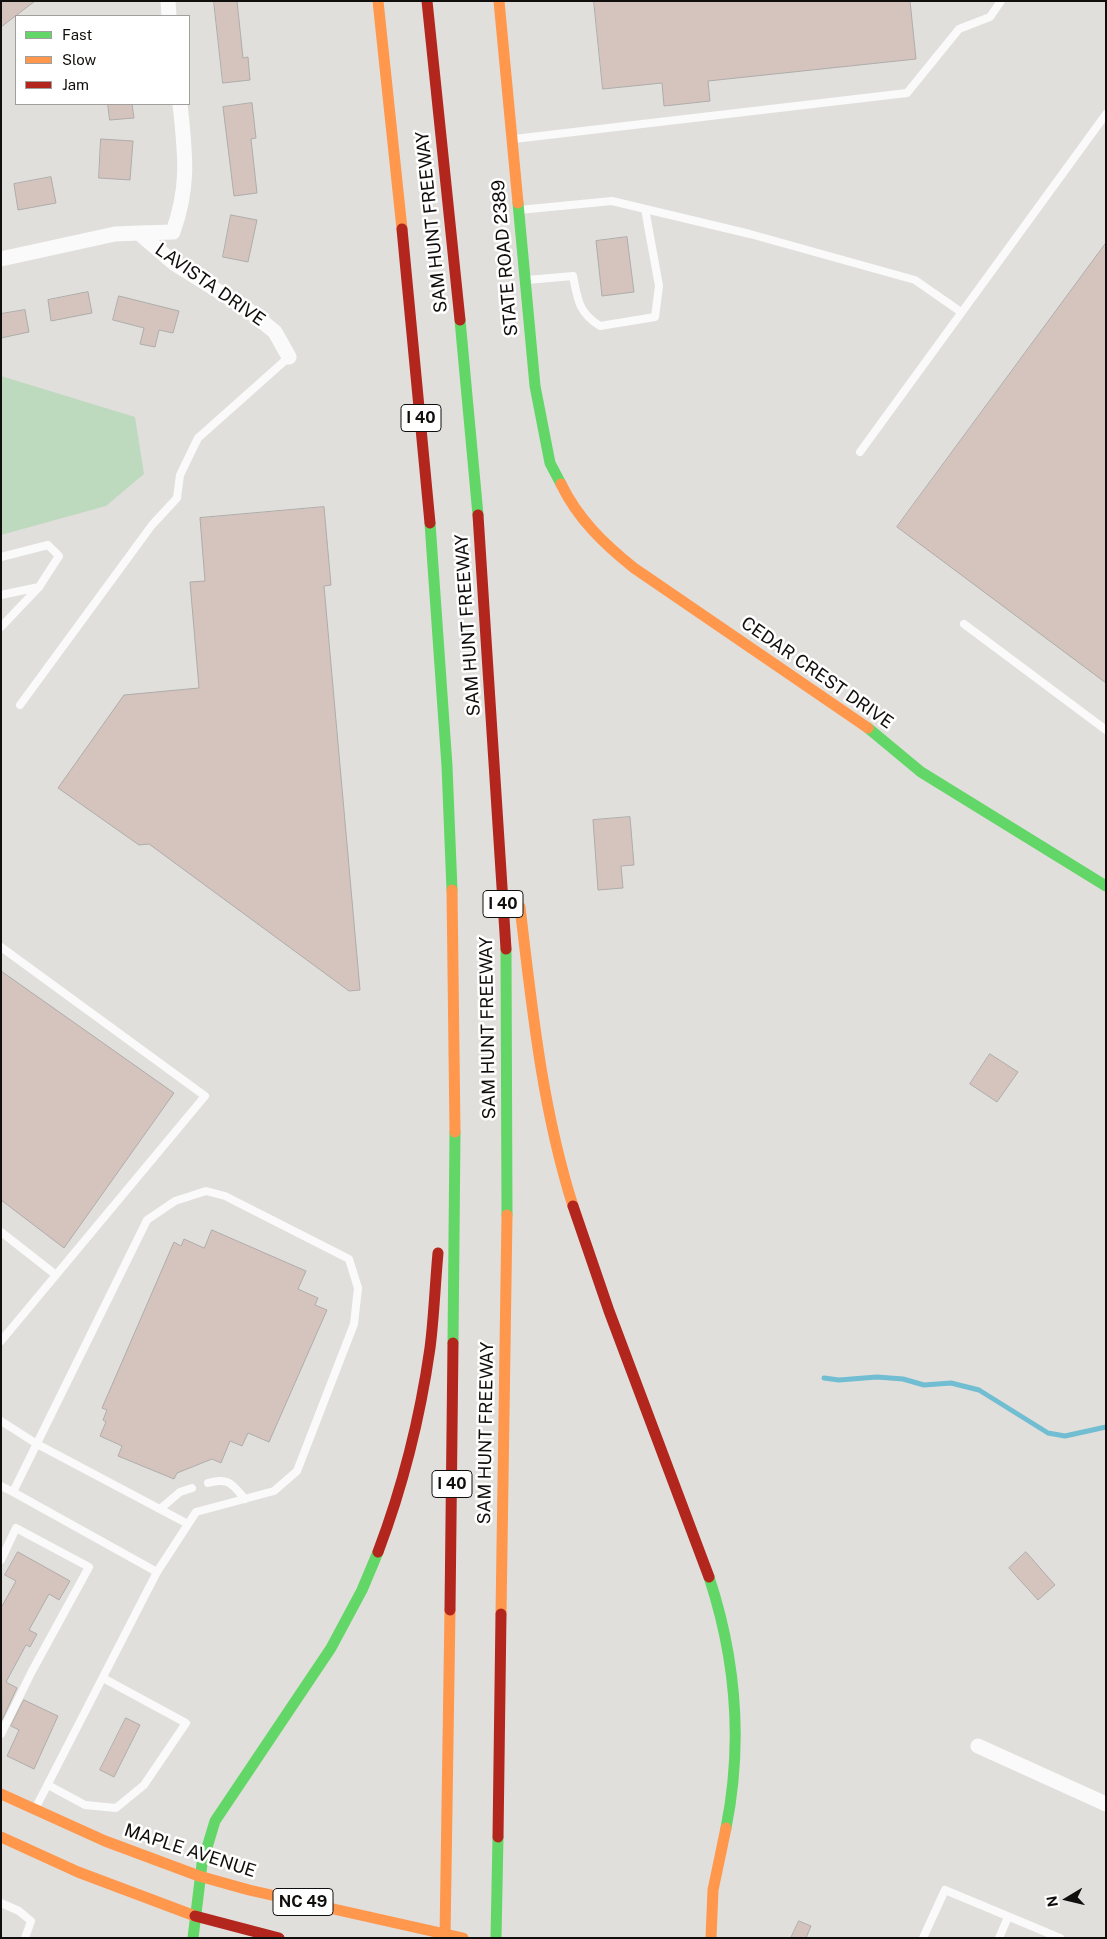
<!DOCTYPE html>
<style>
body{margin:0}
#map{position:relative;width:1107px;height:1939px;overflow:hidden;background:#e1dfdc;font-family:"Public Sans",sans-serif}
canvas{display:block}
.frame{position:absolute;inset:0;border:2px solid #110f0d;pointer-events:none}
.legend{position:absolute;left:15px;top:15px;width:175px;height:90px;box-sizing:border-box;background:#fff;border:1px solid #a09f9e;margin:0;padding:6px 9px;list-style:none;font-size:15px;color:#110f0d}
.legend li{display:flex;align-items:center;gap:10px;height:25px}
.legend b{width:25px;border:1px solid #a09f9e}
.north{position:absolute;left:1042px;top:1874px;width:50px;height:50px;-webkit-text-stroke:4px #fff;paint-order:stroke;rotate:261deg;font-size:14px;font-weight:700;line-height:20px;text-align:center;color:#110f0d}
.north::after{content:'';display:block;margin:auto;width:18px;height:22px;background:#110f0d;clip-path:polygon(50% 0,100% 100%,50% 72%,0 100%)}
</style>
<div id="map">
<canvas width="1107" height="1939"></canvas>
<div class="frame"></div>
<ul class="legend">
<li><b style="height:6px;background:#63d668"></b>Fast</li>
<li><b style="height:6px;background:#ff974d"></b>Slow</li>
<li><b style="height:6px;background:#b3261e"></b>Jam</li>
</ul>
<div class="north">N</div>
</div>
<script>
const ctx = document.querySelector('canvas').getContext('2d');
ctx.lineJoin = 'round';
function fill(path, color) {
  ctx.fillStyle = color;
  ctx.fill(path, 'evenodd');
}
function strokePath(path, color, width, dash) {
  ctx.strokeStyle = color;
  ctx.lineWidth = width;
  ctx.lineCap = dash ? 'butt' : 'round';
  ctx.setLineDash(dash || []);
  ctx.stroke(path);
}
function label(font, color, halo, rows, align = 'center') {
  ctx.font = font + ' "Public Sans",sans-serif';
  ctx.lineWidth = 5;
  ctx.setLineDash([]);
  ctx.textBaseline = 'middle';
  ctx.strokeStyle = halo;
  ctx.fillStyle = color;
  for (const [text, x, y, turn = 0] of rows) {
    ctx.save();
    ctx.translate(x, y);
    ctx.rotate((+turn || 0) * Math.PI / 180);
    ctx.textAlign = isNaN(turn) ? turn : align;
    if (halo) ctx.strokeText(text, 0, 0);
    ctx.fillText(text, 0, 0);
    ctx.restore();
  }
}
const green = new Path2D(`
 M 1,376 L 135,417 L 144,474 L 106,506 L 1,535 Z`);
const stream = new Path2D(`
 M 824,1378 L 839,1380 L 877,1377 L 903,1379 L 924,1385 L 951,1383 L 979,1390 L 1048,1433 L 1065,1436 L 1106,1427`);
const building = new Path2D(`
 M 1,1 L 35,1 L 1,27 Z
 M 214,1 L 237,1 L 243,58 L 248,57 L 250,80 L 223,83 Z
 M 594,1 L 910,1 L 916,59 L 708,81 L 710,101 L 664,106 L 662,83 L 603,89 Z
 M 252,103 L 256,138 L 251,139 L 257,193 L 234,196 L 223,107 Z
 M 108,104 L 132,104 L 134,118 L 110,120 Z
 M 101,139 L 133,141 L 130,180 L 99,178 Z
 M 51,177 L 56,203 L 18,210 L 14,184 Z
 M 231,215 L 257,220 L 248,262 L 223,257 Z
 M 627,237 L 634,292 L 602,296 L 596,241 Z
 M 1106,243 L 1106,683 L 897,527 Z
 M 88,292 L 92,313 L 51,321 L 48,300 Z
 M 119,296 L 179,311 L 173,333 L 159,330 L 155,347 L 140,344 L 144,328 L 113,320 Z
 M 25,310 L 29,332 L 1,338 L 1,314 Z
 M 324,507 L 331,585 L 324,586 L 360,990 L 349,991 L 149,844 L 139,845 L 58,788 L 124,695 L 199,688 L 190,582 L 205,581 L 200,518 Z
 M 630,817 L 634,865 L 621,866 L 623,888 L 598,890 L 593,820 Z
 M 1,971 L 174,1093 L 64,1248 L 1,1200 Z
 M 990,1054 L 1018,1072 L 997,1102 L 970,1084 Z
 M 212,1230 L 306,1271 L 298,1289 L 318,1298 L 315,1305 L 327,1310 L 269,1442 L 248,1433 L 242,1446 L 230,1441 L 221,1463 L 212,1459 L 177,1473 L 174,1479 L 118,1456 L 122,1446 L 100,1436 L 106,1422 L 103,1420 L 107,1410 L 102,1408 L 174,1242 L 181,1246 L 184,1239 L 204,1248 Z
 M 18,1552 L 70,1581 L 59,1600 L 49,1594 L 29,1630 L 37,1634 L 30,1647 L 26,1645 L 6,1682 L 17,1688 L 2,1720 L 1,1608 L 16,1581 L 5,1575 Z
 M 1026,1552 L 1055,1585 L 1038,1600 L 1009,1568 Z
 M 24,1700 L 58,1716 L 34,1769 L 7,1756 L 19,1730 L 11,1726 Z
 M 126,1718 L 140,1725 L 114,1777 L 100,1770 Z
 M 799,1921 L 811,1926 L 806,1938 L 791,1938 Z`);
const lane = new Path2D(`
 M 514,139 L 907,93 L 959,29 L 990,17 L 1001,1
 M 519,210 L 612,201 L 750,234 L 915,280 L 961,312
 M 527,280 L 573,276 C 578,300 578,312 600,326 L 655,317 L 659,286 L 645,209
 M 860,452 L 1106,114
 M 1,557 L 48,545 L 59,556 L 39,587 L 1,627
 M 1,595 L 39,587
 M 964,624 L 1106,730
 M 20,705 L 152,525 L 177,498 L 180,475 L 198,438 L 289,357
 M 1,947 L 205,1096 L 56,1275 L 1,1232
 M 1,1341 L 56,1275
 M 1,1421 L 37,1444 L 188,1524
 M 208,1483 C 229,1477 232,1484 245,1499
 M 1,1486 L 13,1492 L 147,1220 L 175,1201 L 206,1191 L 225,1196 L 349,1259 L 358,1288 L 354,1324 L 297,1471 L 274,1491 L 196,1512 L 157,1572 L 35,1809
 M 13,1492 L 157,1572
 M 160,1509 L 180,1492 L 192,1488
 M 1,1560 L 16,1528 L 89,1567 L 31,1673 L 1,1734
 M 48,1785 L 85,1805 L 116,1808 L 144,1785 L 186,1723 L 103,1678
 M 1,1903 L 19,1911 L 31,1921 L 25,1938
 M 923,1938 L 945,1890 L 1060,1938
 M 999,1938 L 1008,1917`);
const street = new Path2D(`
 M 168,1 L 169,16
 M 139,233 L 173,232 C 190,184 185,153 180,104
 M 1,259 L 115,234 L 139,233 L 175,264 L 247,309 L 275,332 L 289,357
 M 978,1746 L 1106,1804`);
const fast = new Path2D(`
 M 518,203 L 535,386 L 550,463 L 561,484
 M 460,320 L 478,515
 M 430,523 L 447,766 L 452,890
 M 868,728 L 921,772 L 1106,886
 M 506,949 L 507,1215
 M 453,1343 L 455,1132
 M 709,1577 C 736,1659 743,1743 726,1828
 M 193,1938 L 202,1864 L 215,1821 L 331,1648 L 362,1590 L 378,1552
 M 496,1938 L 498,1837`);
const slow = new Path2D(`
 M 378,1 L 402,229
 M 499,1 L 518,203
 M 561,484 C 578,519 604,544 634,568 L 868,728
 M 452,890 L 455,1132
 M 520,907 C 532,1008 542,1108 573,1206
 M 501,1614 L 507,1215
 M 1,1794 L 105,1841 L 199,1876
 M 1,1837 L 78,1872 L 195,1916
 M 199,1876 L 249,1890 L 463,1938
 M 445,1938 L 450,1610
 M 711,1938 L 713,1890 L 726,1828`);
const jam = new Path2D(`
 M 427,1 L 460,320
 M 402,229 L 430,523
 M 478,515 L 506,949
 M 573,1206 L 609,1311 L 709,1577
 M 378,1552 C 403,1486 420,1418 430,1348 C 434,1317 435,1285 438,1253
 M 450,1610 L 453,1343
 M 498,1837 L 501,1614
 M 195,1916 L 279,1938`);
const shields = [
 [421,418,40],
 [503,904,40],
 [452,1484,40],
 [303,1902,60]
];
const shieldNames = [
 ["I 40",421,418],
 ["I 40",503,904],
 ["I 40",452,1484],
 ["NC 49",303,1902]
];
const streetNames = [
 ["SAM HUNT FREEWAY",432,222,-96],
 ["STATE ROAD 2389",505,258,-95],
 ["LAVISTA DRIVE",210,285,35],
 ["SAM HUNT FREEWAY",468,625,-94],
 ["CEDAR CREST DRIVE",817,673,35],
 ["SAM HUNT FREEWAY",488,1028,-91],
 ["SAM HUNT FREEWAY",486,1433,-89],
 ["MAPLE AVENUE",190,1851,18]
];
fill(green, '#bddabe');
strokePath(stream, '#71bdd1', 5);
fill(building, '#d4c4bd');
strokePath(building, '#aeacaa', 1);
strokePath(lane, '#fafafa', 8);
strokePath(street, '#fafafa', 15);
strokePath(fast, '#63d668', 11);
strokePath(slow, '#ff974d', 11);
strokePath(jam, '#b3261e', 11);
for (const [x, y, w] of shields) {
  const box = new Path2D();
  box.roundRect(x - w / 2, y - 13.5, w, 27, 4);
  ctx.fillStyle = '#fff';
  ctx.fill(box);
  strokePath(box, '#110f0d', 1);
}
label('bold 16px', '#110f0d', null, shieldNames);
label('18px', '#110f0d', '#fff', streetNames);
</script>
